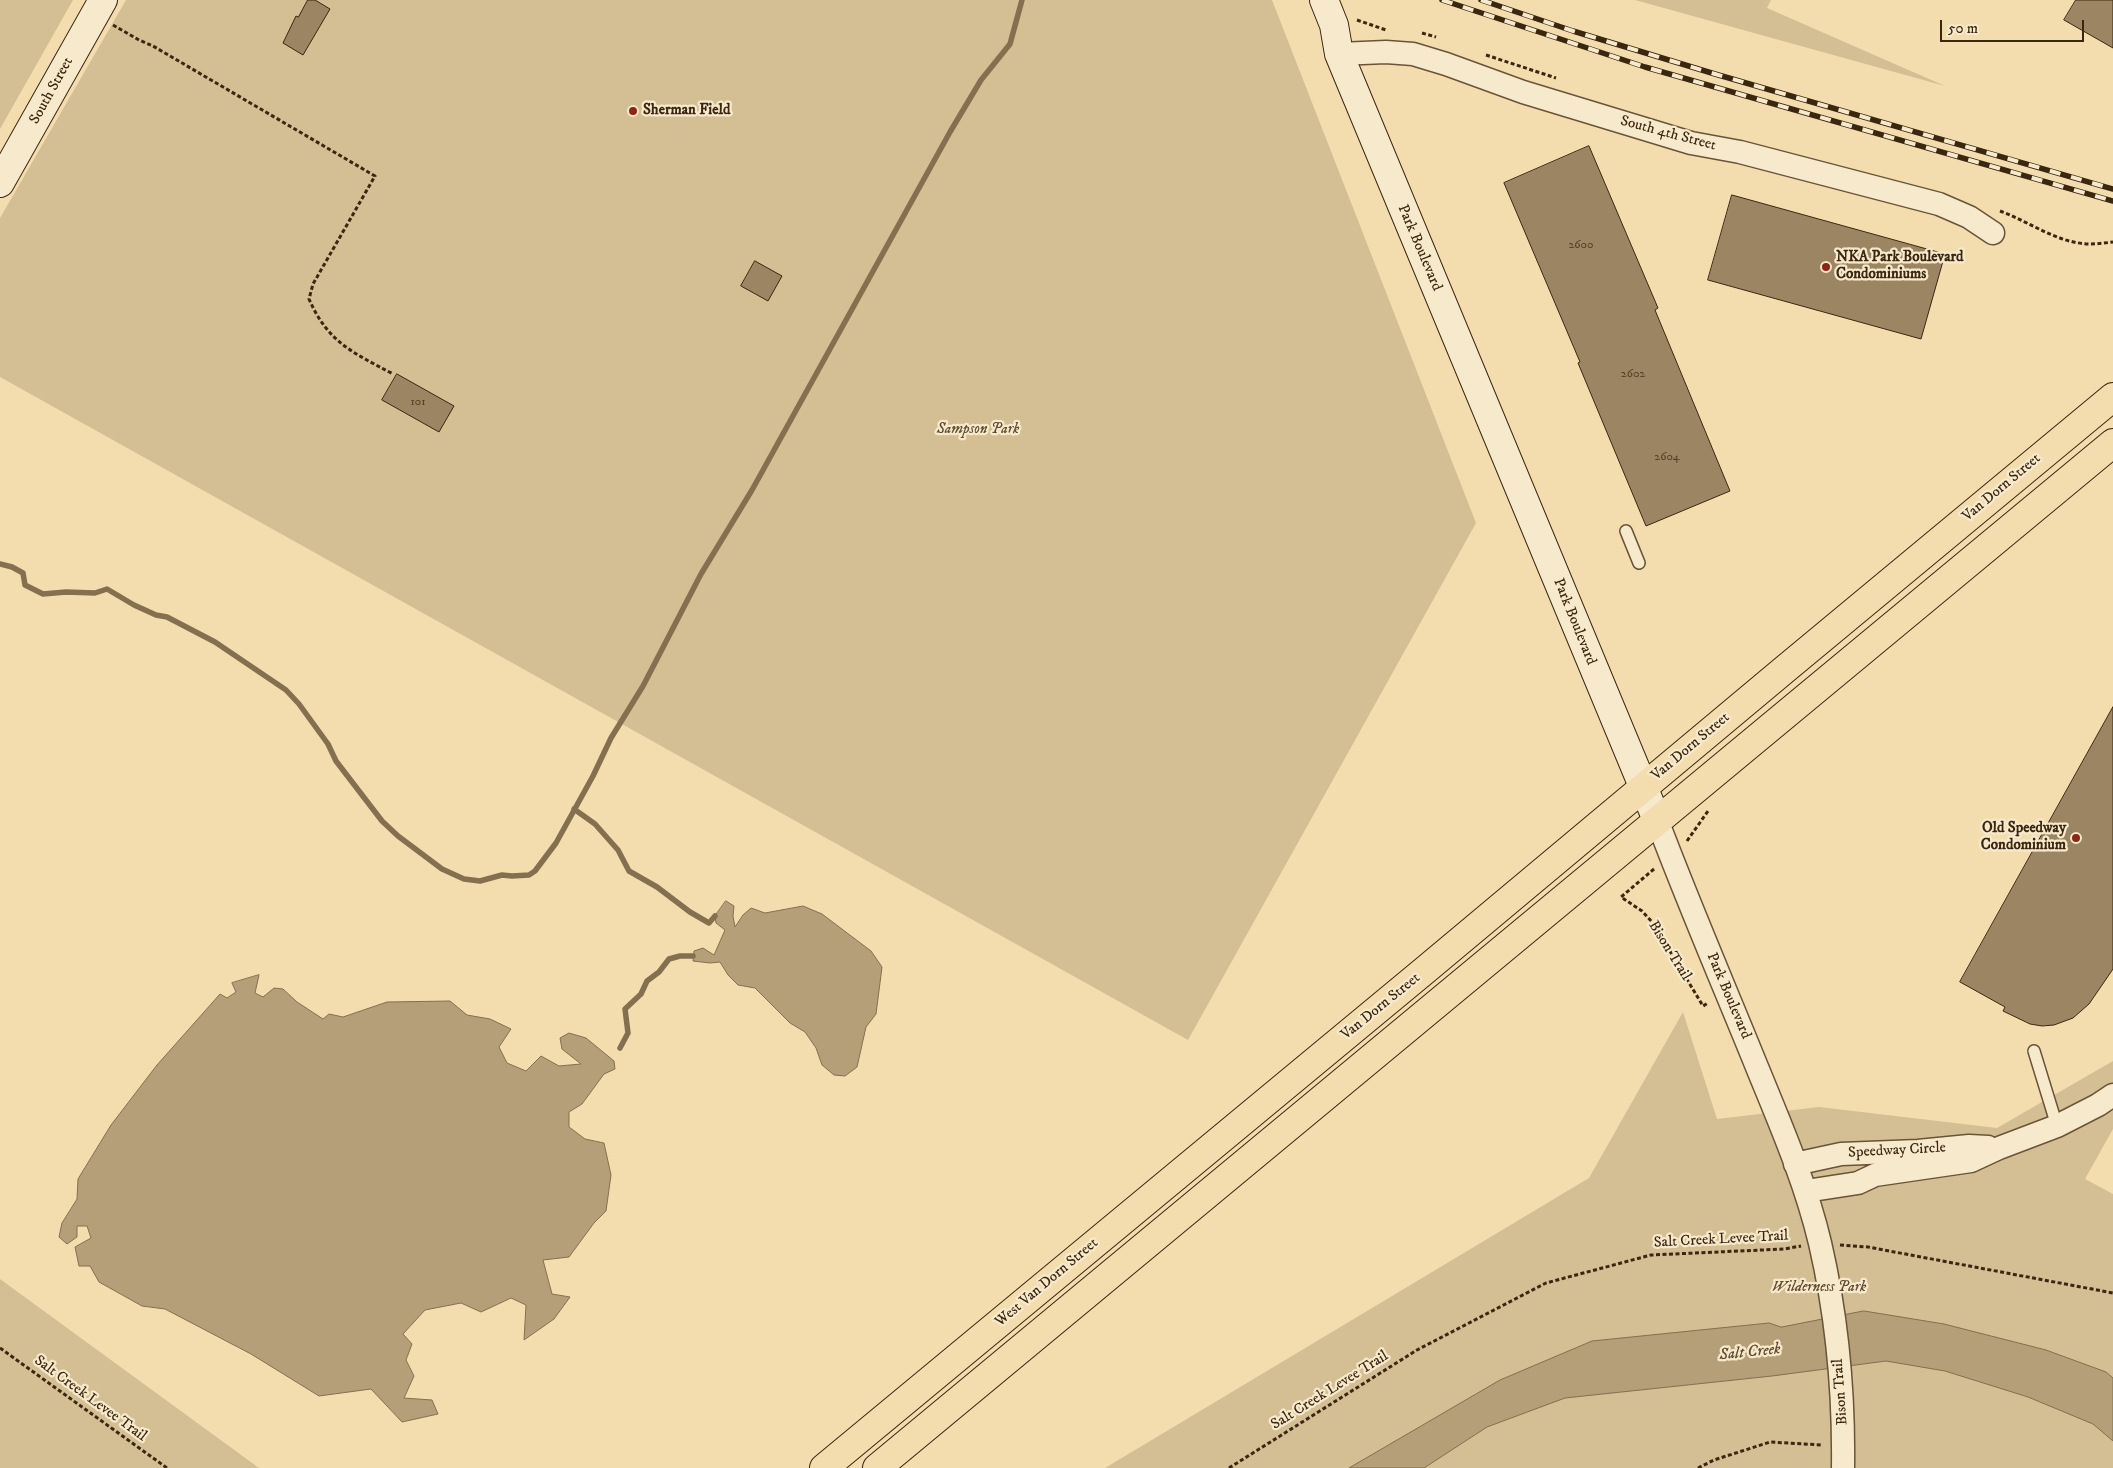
<!DOCTYPE html>
<style>
body{margin:0}
#map{position:relative;width:2113px;height:1468px;overflow:hidden;background:#f3ddaf;font-family:"IM FELL DW Pica",serif}
canvas{display:block}
.scale{position:absolute;left:1940px;top:20px;width:144px;height:22px;box-sizing:border-box;border:2px solid #3b2610;border-top:0;padding-left:6px;font-size:15px;line-height:18px;white-space:nowrap;color:#3b2610;-webkit-text-stroke:4px #f7e9cb;paint-order:stroke}
</style>
<div id="map">
<canvas width="2113" height="1468"></canvas>
<div class="scale">50 m</div>
</div>
<script>
const ctx = document.querySelector('canvas').getContext('2d');
ctx.lineJoin = 'round';
function fill(path, color) {
  ctx.fillStyle = color;
  ctx.fill(path, 'evenodd');
}
function strokePath(path, color, width, dash) {
  ctx.strokeStyle = color;
  ctx.lineWidth = width;
  ctx.lineCap = dash ? 'butt' : 'round';
  ctx.setLineDash(dash || []);
  ctx.stroke(path);
}
function label(font, color, halo, rows, align = 'center') {
  ctx.font = font + ' "IM FELL DW Pica",serif';
  ctx.lineWidth = 4.5;
  ctx.setLineDash([]);
  ctx.textBaseline = 'middle';
  ctx.strokeStyle = halo;
  ctx.fillStyle = color;
  for (const [text, x, y, turn = 0] of rows) {
    ctx.save();
    ctx.translate(x, y);
    ctx.rotate((+turn || 0) * Math.PI / 180);
    ctx.textAlign = isNaN(turn) ? turn : align;
    if (halo) ctx.strokeText(text, 0, 0);
    ctx.fillText(text, 0, 0);
    ctx.restore();
  }
}
const green = new Path2D(`
 M 0,0 L 73,0 L 0,129 Z
 M 126,0 L 1272,0 L 1476,523 L 1188,1040 L 0,377 L 0,218 Z
 M 1635,0 L 1771,0 L 1767,8 L 1945,86 Z
 M 1683,1012 L 1717,1119 L 1819,1107 L 1997,1128 L 2113,1061 L 2113,1129 L 2085,1179 L 2113,1194 L 2113,1468 L 1105,1468 L 1589,1178 Z
 M 0,1279 L 259,1468 L 0,1468 Z`);
const water = new Path2D(`
 M 726,901 L 734,906 L 733,916 L 735,927 L 743,915 L 751,908 L 765,913 L 803,906 L 822,914 L 871,951 L 882,967 L 876,1014 L 866,1027 L 857,1067 L 845,1076 L 834,1075 L 822,1065 L 816,1048 L 805,1032 L 790,1023 L 755,988 L 738,985 L 728,975 L 720,962 L 710,963 L 693,961 L 694,951 L 703,948 L 714,955 L 725,930 L 716,923 L 715,916 Z
 M 259,975 L 255,993 L 263,997 L 274,988 L 283,989 L 297,1002 L 323,1019 L 329,1014 L 343,1017 L 387,1002 L 450,1001 L 467,1015 L 490,1019 L 511,1029 L 499,1047 L 507,1063 L 526,1071 L 541,1056 L 559,1066 L 581,1064 L 562,1049 L 560,1038 L 569,1033 L 586,1038 L 614,1061 L 615,1069 L 604,1074 L 582,1104 L 569,1112 L 569,1127 L 585,1139 L 604,1143 L 611,1175 L 606,1211 L 594,1223 L 569,1257 L 543,1260 L 552,1294 L 570,1297 L 554,1319 L 524,1340 L 526,1305 L 511,1298 L 481,1312 L 461,1303 L 425,1310 L 403,1334 L 412,1344 L 406,1360 L 414,1376 L 404,1398 L 432,1400 L 438,1414 L 402,1422 L 371,1389 L 319,1396 L 251,1354 L 165,1309 L 142,1306 L 99,1282 L 90,1266 L 79,1266 L 75,1247 L 91,1238 L 87,1226 L 77,1226 L 77,1237 L 67,1244 L 59,1237 L 62,1223 L 77,1199 L 78,1179 L 111,1125 L 157,1065 L 220,994 L 227,998 L 236,992 L 232,983 Z
 M 1864,1311 L 1944,1324 L 2046,1350 L 2106,1372 L 2113,1378 L 2113,1441 L 2093,1424 L 2028,1397 L 1945,1371 L 1886,1361 L 1772,1376 L 1565,1398 L 1487,1427 L 1424,1468 L 1349,1468 L 1500,1380 L 1592,1341 L 1769,1323 L 1781,1327 Z`);
const stream = new Path2D(`
 M 0,564 L 12,567 L 23,573 L 25,585 L 43,594 L 66,592 L 95,593 L 107,589 L 134,605 L 156,615 L 167,617 L 215,642 L 286,690 L 299,704 L 328,744 L 336,761 L 382,821 L 398,836 L 442,869 L 464,879 L 480,881 L 502,875 L 512,876 L 529,875 L 535,871 L 556,843 L 593,776 L 611,738 L 643,686 L 701,574 L 752,490 L 950,132 L 981,80 L 1010,44 L 1022,0
 M 574,809 L 595,824 L 618,850 L 629,871 L 657,887 L 690,912 L 709,923 L 715,916
 M 620,1048 L 628,1033 L 625,1009 L 641,994 L 647,981 L 659,972 L 669,959 L 680,956 L 693,956`);
const building = new Path2D(`
 M 308,0 L 315,0 L 330,9 L 303,55 L 283,43 L 296,16 L 298,17 Z
 M 2076,0 L 2113,0 L 2113,48 L 2064,20 Z
 M 1589,146 L 1658,308 L 1655,310 L 1730,491 L 1646,526 L 1578,363 L 1580,362 L 1504,183 Z
 M 1732,195 L 1945,254 L 1921,339 L 1708,280 Z
 M 755,261 L 782,276 L 768,301 L 741,286 Z
 M 397,374 L 454,406 L 439,432 L 382,400 Z
 M 2113,707 L 2113,969 L 2089,1004 L 2073,1018 L 2054,1025 L 2042,1026 L 2030,1024 L 2003,1011 L 2005,1007 L 1960,982 Z`);
const path = new Path2D(`
 M 1357,20 L 1386,30
 M 113,25 L 139,40 L 153,46 L 375,176 L 313,284 L 309,299 C 328,343 354,353 393,374
 M 1422,33 L 1436,37
 M 1486,55 L 1556,78
 M 2000,211 C 2030,222 2057,243 2089,244 C 2097,244 2105,243 2113,242
 M 1687,841 L 1708,811
 M 1654,869 L 1621,897 L 1642,911 L 1653,923 L 1703,1006 L 1708,1003
 M 1840,1245 L 1868,1247 L 2113,1293
 M 0,1348 L 167,1468
 M 1229,1468 L 1417,1350 L 1546,1283 L 1651,1255 L 1784,1249 L 1801,1246
 M 1698,1468 L 1714,1460 L 1770,1442 L 1822,1445`);
const lane = new Path2D(`
 M 1626,531 L 1639,563
 M 2034,1051 L 2057,1126`);
const street = new Path2D(`
 M 1339,54 L 1386,52 L 1413,54 L 1446,64 L 1523,92 L 1691,143 L 1740,152 L 1939,204 L 1969,217 L 1993,233
 M 1657,820 C 1689,905 1725,988 1759,1072 C 1782,1128 1806,1184 1820,1243 C 1837,1316 1844,1393 1843,1468
 M 1795,1164 L 1841,1154 L 1918,1151 L 1969,1146 L 1988,1147
 M 1806,1191 L 1858,1183 L 1875,1175 L 1971,1161 L 1999,1148 L 2057,1126 L 2098,1105 L 2113,1095`);
const secondary = new Path2D(`
 M 1324,0 L 1334,25 L 1339,54 L 1657,820
 M 0,183 L 103,0`);
const primary = new Path2D(`
 M 824,1468 L 1424,971 L 1784,670 L 2113,397
 M 877,1468 L 2113,443`);
const rail = new Path2D(`
 M 1442,0 L 1645,67 L 2113,201
 M 1481,0 L 1573,31 L 1715,74 L 2113,189`);
const markers = [
 [633,111,5,"#8f2418"],
 [1826,267,5,"#8f2418"],
 [2076,838,5,"#8f2418"]
];
const numberNames = [
 ["2600",1581,246],
 ["2602",1633,375],
 ["101",418,403],
 ["2604",1667,458]
];
const streetNames = [
 ["South Street",52,91,-61],
 ["South 4th Street",1668,134,15],
 ["Park Boulevard",1419,248,67],
 ["Van Dorn Street",2002,488,-40],
 ["Park Boulevard",1574,622,68],
 ["Van Dorn Street",1691,747,-40],
 ["Bison Trail",1669,951,58],
 ["Park Boulevard",1728,996,67],
 ["Van Dorn Street",1381,1007,-39],
 ["Speedway Circle",1897,1151,-3],
 ["Salt Creek Levee Trail",1721,1240,-3],
 ["West Van Dorn Street",1047,1283,-40],
 ["Salt Creek Levee Trail",1330,1391,-32],
 ["Bison Trail",1841,1392,-94],
 ["Salt Creek Levee Trail",90,1399,36]
];
const poiNames = [
 ["Sherman Field",643,111],
 ["NKA Park Boulevard",1836,258],
 ["Condominiums",1836,275],
 ["Old Speedway",2066,829,"right"],
 ["Condominium",2066,846,"right"]
];
const parkNames = [
 ["Sampson Park",978,430],
 ["Wilderness Park",1819,1288]
];
const waterNames = [
 ["Salt Creek",1750,1353,-6]
];
fill(green, '#d4be94');
fill(water, '#b49f79');
strokePath(water, '#846f4f', 1);
strokePath(stream, '#846f4f', 5.5);
fill(building, '#9b8563');
strokePath(building, '#3b2610', 1);
strokePath(lane, '#695438', 14);
strokePath(street, '#695438', 25);
strokePath(secondary, '#3b2610', 30);
strokePath(primary, '#3b2610', 30);
strokePath(path, '#3b2610', 3, [4, 2.5]);
strokePath(lane, '#f7e9cb', 11);
strokePath(street, '#f7e9cb', 22);
strokePath(secondary, '#f7e9cb', 28);
strokePath(primary, '#f3ddaf', 28);
strokePath(rail, '#3b2610', 5.5);
strokePath(rail, '#f7e9cb', 4, [11]);
for (const [x, y, r, color] of markers) {
  const dot = new Path2D();
  dot.arc(x, y, r, 0, 2 * Math.PI);
  ctx.fillStyle = color;
  ctx.fill(dot);
  strokePath(dot, '#f7e9cb', 2);
}
label('12px', '#533e25', null, numberNames);
label('15px', '#3b2610', '#f7e9cb', streetNames);
label('bold 15px', '#3b2610', '#f7e9cb', poiNames, 'left');
label('italic 15px', '#614c31', '#f7e9cb', parkNames);
label('italic 16px', '#5f4a30', '#f7e9cb', waterNames);
</script>
